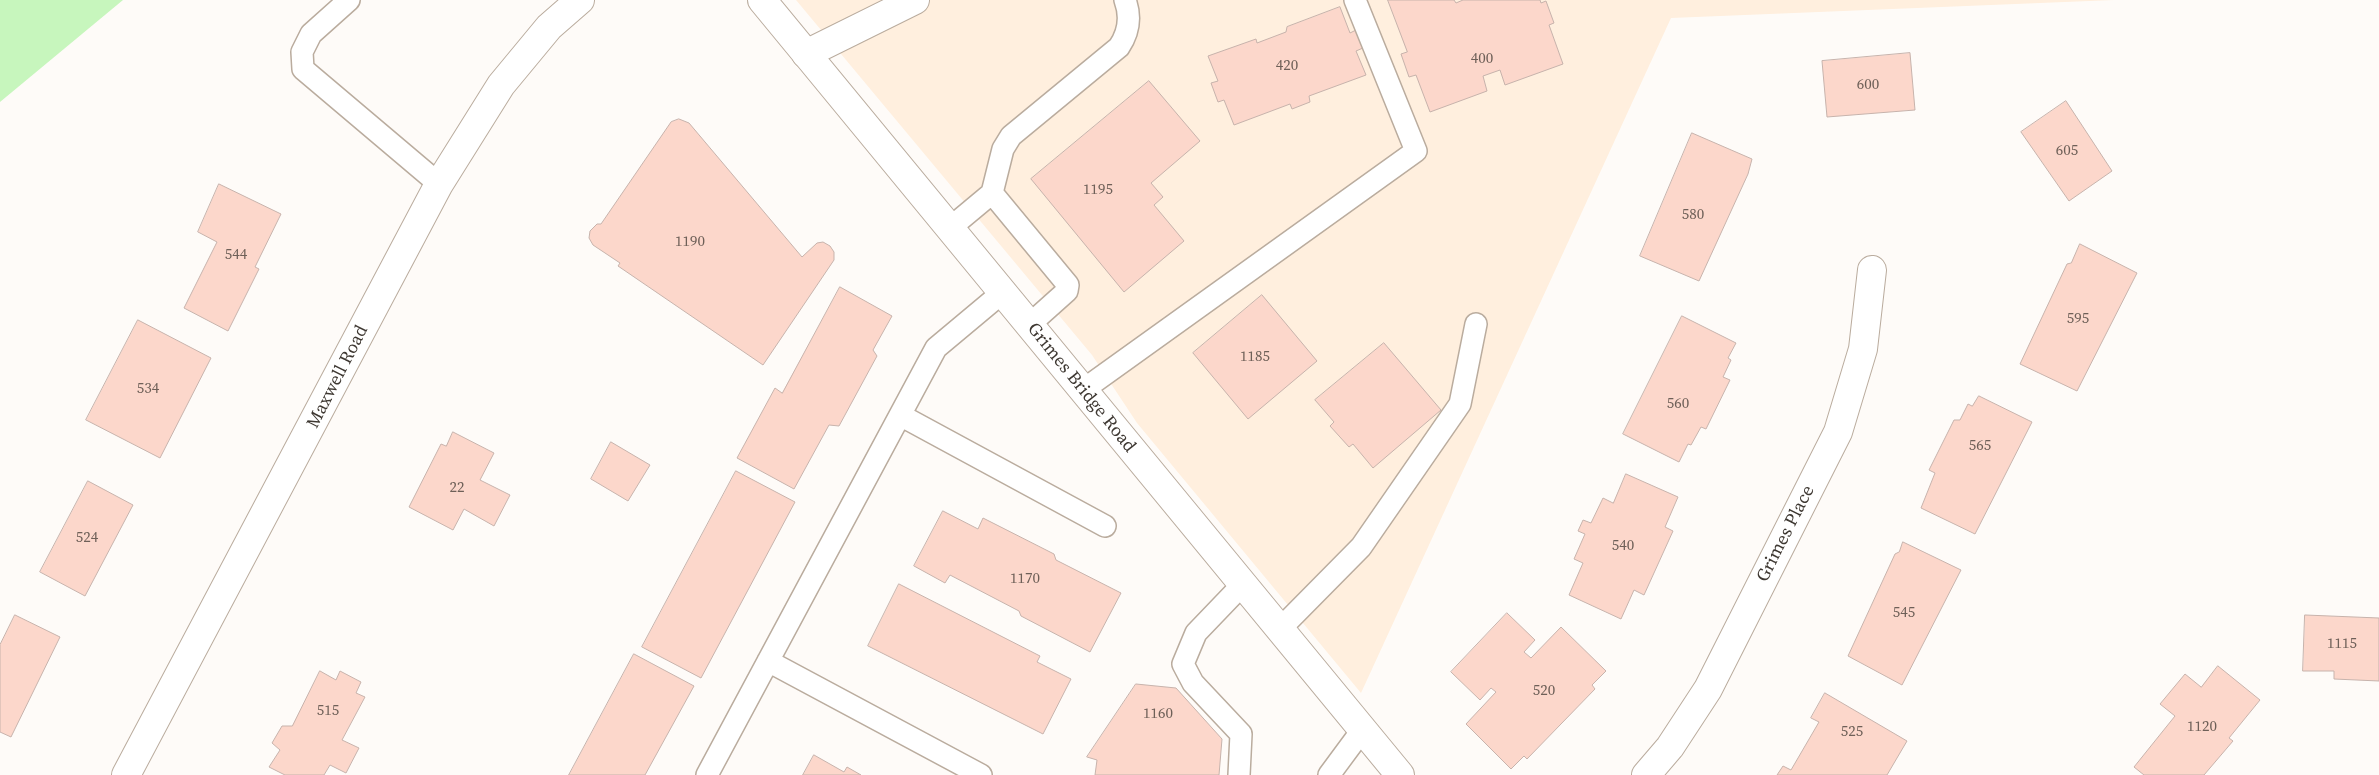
<!DOCTYPE html>
<style>
body{margin:0}
canvas{display:block;background:#fefbf8}
</style>
<canvas width="2379" height="775"></canvas>
<script>
const ctx = document.querySelector('canvas').getContext('2d');
ctx.lineJoin = 'round';
function fill(path, color) {
  ctx.fillStyle = color;
  ctx.fill(path, 'evenodd');
}
function strokePath(path, color, width, dash) {
  ctx.strokeStyle = color;
  ctx.lineWidth = width;
  ctx.lineCap = dash ? 'butt' : 'round';
  ctx.setLineDash(dash || []);
  ctx.stroke(path);
}
function label(font, color, halo, rows, align = 'center') {
  ctx.font = font + ' "Source Serif 4",serif';
  ctx.lineWidth = 4;
  ctx.setLineDash([]);
  ctx.textBaseline = 'middle';
  ctx.strokeStyle = halo;
  ctx.fillStyle = color;
  for (const [text, x, y, turn = 0] of rows) {
    ctx.save();
    ctx.translate(x, y);
    ctx.rotate((+turn || 0) * Math.PI / 180);
    ctx.textAlign = isNaN(turn) ? turn : align;
    if (halo) ctx.strokeText(text, 0, 0);
    ctx.fillText(text, 0, 0);
    ctx.restore();
  }
}
const built = new Path2D(`
 M 796,0 L 2114,0 L 1671,18 L 1361,693 L 1137,423 L 1092,355 Z`);
const green = new Path2D(`
 M 0,0 L 123,0 L 0,102 Z`);
const building = new Path2D(`
 M 1388,0 L 1454,0 L 1456,3 L 1463,0 L 1540,0 L 1541,3 L 1546,1 L 1554,23 L 1549,25 L 1563,64 L 1505,85 L 1500,70 L 1483,76 L 1487,91 L 1430,112 L 1416,75 L 1409,77 L 1401,54 L 1407,52 Z
 M 1340,7 L 1350,33 L 1356,30 L 1363,48 L 1356,51 L 1366,75 L 1309,96 L 1310,102 L 1292,109 L 1290,104 L 1234,125 L 1224,100 L 1218,102 L 1211,83 L 1218,81 L 1208,56 L 1256,39 L 1257,43 L 1286,32 L 1287,27 Z
 M 1910,53 L 1915,110 L 1827,117 L 1822,61 Z
 M 1149,81 L 1200,141 L 1151,183 L 1163,197 L 1154,205 L 1184,241 L 1124,292 L 1031,179 Z
 M 2066,101 L 2112,171 L 2069,201 L 2021,132 Z
 M 679,119 L 689,123 L 802,257 L 817,243 L 823,242 L 830,246 L 834,252 L 834,260 L 763,365 L 618,266 L 620,263 L 593,245 L 589,238 L 590,231 L 597,224 L 601,224 L 671,122 Z
 M 1692,133 L 1752,159 L 1748,174 L 1699,281 L 1640,256 Z
 M 219,184 L 281,214 L 255,267 L 259,269 L 228,331 L 184,308 L 217,242 L 198,232 Z
 M 2080,244 L 2137,273 L 2077,391 L 2020,364 L 2067,264 L 2071,263 Z
 M 840,287 L 892,316 L 873,350 L 877,356 L 839,426 L 829,425 L 794,489 L 737,458 L 775,388 L 782,393 Z
 M 1262,295 L 1317,361 L 1248,419 L 1193,353 Z
 M 1682,316 L 1736,343 L 1728,358 L 1731,360 L 1723,377 L 1730,380 L 1706,429 L 1701,427 L 1691,445 L 1688,444 L 1679,462 L 1623,434 Z
 M 138,320 L 211,358 L 160,458 L 86,420 Z
 M 1384,343 L 1441,410 L 1373,468 L 1353,444 L 1349,447 L 1330,426 L 1334,422 L 1315,400 Z
 M 1979,396 L 2032,422 L 1975,534 L 1921,508 L 1935,473 L 1929,470 L 1954,420 L 1960,420 L 1968,404 L 1972,406 Z
 M 453,432 L 494,453 L 480,480 L 510,495 L 494,526 L 464,509 L 453,530 L 409,507 L 441,444 L 446,446 Z
 M 611,442 L 650,465 L 628,501 L 591,479 Z
 M 736,471 L 795,502 L 701,678 L 642,647 Z
 M 1626,474 L 1678,497 L 1665,527 L 1673,531 L 1644,595 L 1634,590 L 1621,619 L 1569,595 L 1583,563 L 1574,559 L 1585,534 L 1578,531 L 1583,520 L 1591,523 L 1603,498 L 1613,503 Z
 M 88,481 L 133,505 L 85,596 L 40,572 Z
 M 943,511 L 978,529 L 983,518 L 1054,554 L 1056,560 L 1121,593 L 1090,652 L 1021,616 L 1019,611 L 950,575 L 945,583 L 914,566 Z
 M 1903,542 L 1961,570 L 1902,685 L 1848,656 L 1895,554 L 1899,552 Z
 M 899,584 L 1040,656 L 1037,662 L 1071,679 L 1043,734 L 868,646 Z
 M 1507,613 L 1535,640 L 1524,652 L 1531,658 L 1561,627 L 1606,671 L 1592,685 L 1595,689 L 1527,759 L 1524,756 L 1511,769 L 1466,724 L 1496,692 L 1491,688 L 1480,700 L 1451,672 Z
 M 15,615 L 60,637 L 11,737 L 0,732 L 0,645 Z
 M 2305,615 L 2379,618 L 2379,681 L 2334,679 L 2334,671 L 2303,671 Z
 M 634,654 L 694,686 L 645,775 L 569,775 Z
 M 2218,666 L 2260,700 L 2229,738 L 2233,741 L 2204,775 L 2144,775 L 2134,767 L 2175,716 L 2160,704 L 2185,674 L 2201,687 Z
 M 320,671 L 336,680 L 340,671 L 361,682 L 356,693 L 365,697 L 342,740 L 359,748 L 346,773 L 330,765 L 324,775 L 285,775 L 269,767 L 280,750 L 272,743 L 282,726 L 292,726 Z
 M 1136,684 L 1176,688 L 1222,739 L 1219,775 L 1095,775 L 1097,760 L 1087,757 Z
 M 1825,693 L 1907,741 L 1887,775 L 1777,775 L 1783,766 L 1791,770 L 1819,722 L 1811,718 Z
 M 814,755 L 844,772 L 847,767 L 861,775 L 803,775 Z`);
const service = new Path2D(`
 M 349,0 L 311,34 L 302,52 L 303,69 L 439,184
 M 992,193 L 1003,149 L 1011,136 L 1119,47 C 1129,32 1131,16 1125,0
 M 950,228 L 992,193 L 1068,285 L 1067,291 L 1029,325
 M 1083,390 L 1416,151 L 1355,0
 M 900,415 L 1105,526
 M 1280,629 L 1361,547 L 1460,404 L 1476,324
 M 768,661 L 981,775
 M 707,775 L 936,348 L 1003,292
 M 1239,775 L 1241,734 L 1193,683 L 1183,664 L 1196,633 L 1243,584
 M 1329,775 L 1363,729`);
const minor = new Path2D(`
 M 806,54 L 915,0
 M 126,775 L 439,184 L 501,85 L 549,27 L 580,0
 M 1646,775 L 1670,747 L 1708,689 L 1838,432 L 1863,349 L 1872,270`);
const tertiary = new Path2D(`
 M 762,0 L 1400,775`);
const numberNames = [
 ["400",1482,59],
 ["420",1287,66],
 ["600",1868,85],
 ["605",2067,151],
 ["1195",1098,190],
 ["580",1693,215],
 ["1190",690,242],
 ["544",236,255],
 ["595",2078,319],
 ["1185",1255,357],
 ["534",148,389],
 ["560",1678,404],
 ["565",1980,446],
 ["22",457,488],
 ["524",87,538],
 ["540",1623,546],
 ["1170",1025,579],
 ["545",1904,613],
 ["1115",2342,644],
 ["520",1544,691],
 ["515",328,711],
 ["1160",1158,714],
 ["1120",2202,727],
 ["525",1852,732]
];
const streetNames = [
 ["Maxwell Road",338,377,-63],
 ["Grimes Bridge Road",1081,388,51],
 ["Grimes Place",1786,534,-63]
];
fill(built, '#ffefde');
fill(green, '#c7f6bd');
fill(building, '#fcd7cb');
strokePath(building, '#c7b3ac', 1);
strokePath(service, '#baac9e', 24);
strokePath(minor, '#baac9e', 30);
strokePath(tertiary, '#baac9e', 30);
strokePath(service, '#fff', 21);
strokePath(minor, '#fff', 28);
strokePath(tertiary, '#fff', 28);
label('15px', '#6e6058', null, numberNames);
label('18px', '#3e3832', '#fff', streetNames);
</script>
